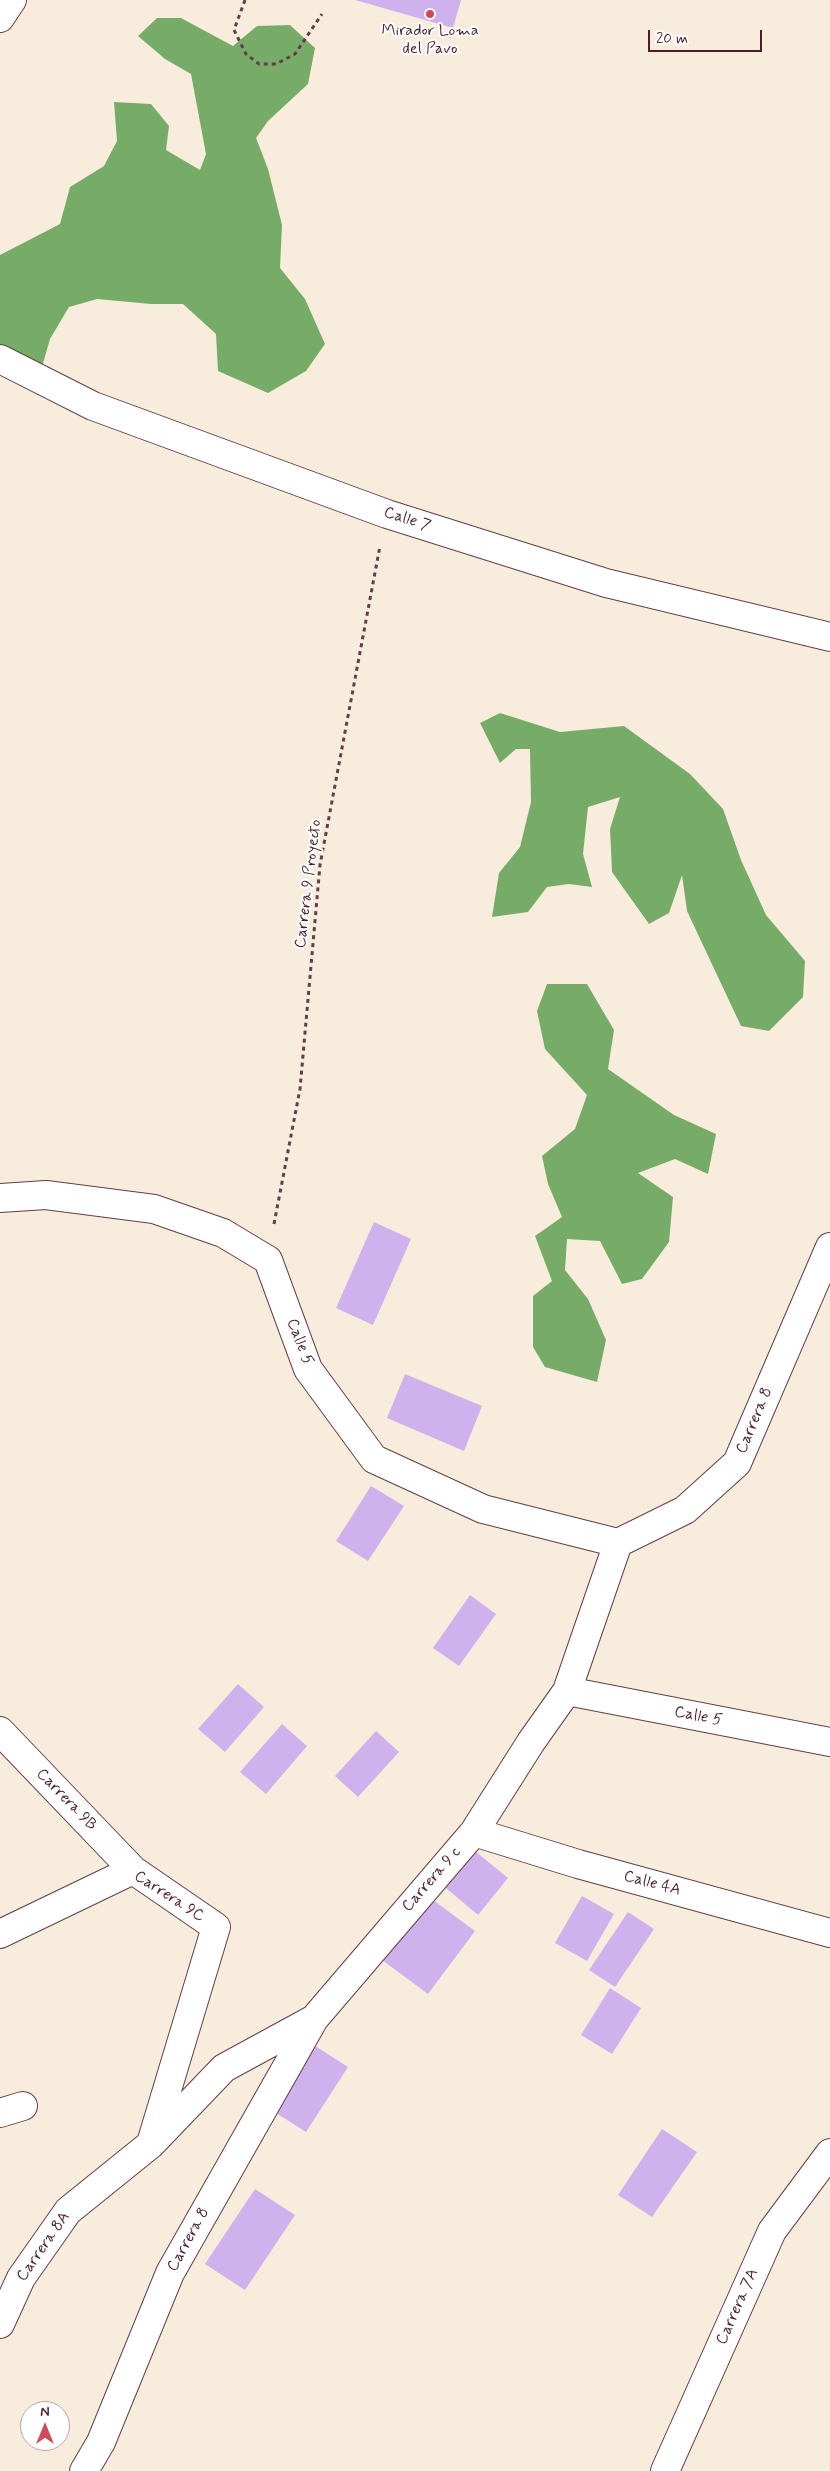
<!DOCTYPE html>
<style>
body{margin:0}
#map{position:relative;width:830px;height:2471px;overflow:hidden;background:#f8eddd;font-family:Mynerve,sans-serif}
canvas{display:block}
.north{position:absolute;left:20px;top:2401px;width:50px;height:50px;box-sizing:border-box;background:#fff;border:1px solid #b7a5aa;border-radius:50%;rotate:0deg;font-size:14px;font-weight:700;line-height:20px;text-align:center;color:#4a1f2b}
.north::after{content:'';display:block;margin:auto;width:18px;height:22px;background:#d1495b;clip-path:polygon(50% 0,100% 100%,50% 72%,0 100%)}
.scale{position:absolute;left:648px;top:30px;width:114px;height:22px;box-sizing:border-box;border:2px solid #4a1f2b;border-top:0;padding-left:6px;font-size:15px;line-height:18px;white-space:nowrap;color:#4a1f2b;-webkit-text-stroke:4px #fff;paint-order:stroke}
</style>
<div id="map">
<canvas width="830" height="2471"></canvas>
<div class="north">N</div>
<div class="scale">20 m</div>
</div>
<script>
const ctx = document.querySelector('canvas').getContext('2d');
ctx.lineJoin = 'round';
function fill(path, color) {
  ctx.fillStyle = color;
  ctx.fill(path, 'evenodd');
}
function strokePath(path, color, width, dash) {
  ctx.strokeStyle = color;
  ctx.lineWidth = width;
  ctx.lineCap = dash ? 'butt' : 'round';
  ctx.setLineDash(dash || []);
  ctx.stroke(path);
}
function label(font, color, halo, rows, align = 'center') {
  ctx.font = font + ' Mynerve,sans-serif';
  ctx.lineWidth = 4;
  ctx.setLineDash([]);
  ctx.textBaseline = 'middle';
  ctx.strokeStyle = halo;
  ctx.fillStyle = color;
  for (const [text, x, y, turn = 0] of rows) {
    ctx.save();
    ctx.translate(x, y);
    ctx.rotate((+turn || 0) * Math.PI / 180);
    ctx.textAlign = isNaN(turn) ? turn : align;
    if (halo) ctx.strokeText(text, 0, 0);
    ctx.fillText(text, 0, 0);
    ctx.restore();
  }
}
const forest = new Path2D(`
 M 157,18 L 181,18 L 233,46 L 257,26 L 290,25 L 315,48 L 308,84 L 268,121 L 256,138 L 268,169 L 282,225 L 280,268 L 305,299 L 325,344 L 306,371 L 268,393 L 218,371 L 216,334 L 183,304 L 151,304 L 97,299 L 69,307 L 50,339 L 40,374 L 0,348 L 0,255 L 60,224 L 70,187 L 104,166 L 117,141 L 114,102 L 151,104 L 169,126 L 166,150 L 200,170 L 206,154 L 191,74 L 165,59 L 138,36 Z
 M 500,713 L 560,732 L 624,726 L 690,774 L 723,809 L 741,860 L 766,915 L 805,961 L 803,997 L 769,1031 L 741,1026 L 687,911 L 682,875 L 669,913 L 649,924 L 612,872 L 610,829 L 620,797 L 588,807 L 583,854 L 592,887 L 569,884 L 547,887 L 528,912 L 492,917 L 499,873 L 520,847 L 531,802 L 530,749 L 516,749 L 500,763 L 480,723 Z
 M 547,984 L 587,984 L 614,1030 L 608,1069 L 674,1115 L 716,1134 L 708,1174 L 675,1159 L 638,1173 L 673,1197 L 669,1242 L 642,1279 L 622,1284 L 600,1241 L 567,1239 L 565,1270 L 588,1299 L 606,1340 L 597,1382 L 545,1367 L 533,1347 L 533,1296 L 552,1281 L 535,1236 L 562,1217 L 548,1184 L 542,1156 L 575,1129 L 587,1095 L 545,1049 L 537,1011 Z`);
const building = new Path2D(`
 M 355,0 L 461,0 L 453,28 Z
 M 374,1222 L 411,1239 L 373,1325 L 336,1308 Z
 M 405,1374 L 482,1406 L 464,1451 L 387,1418 Z
 M 371,1486 L 404,1506 L 368,1561 L 336,1541 Z
 M 470,1595 L 496,1614 L 459,1666 L 433,1648 Z
 M 238,1684 L 264,1707 L 225,1752 L 198,1729 Z
 M 282,1724 L 307,1746 L 266,1794 L 240,1772 Z
 M 376,1731 L 399,1752 L 358,1797 L 335,1776 Z
 M 470,1847 L 508,1878 L 478,1915 L 440,1883 Z
 M 582,1896 L 614,1914 L 587,1961 L 555,1943 Z
 M 429,1897 L 475,1931 L 428,1994 L 382,1960 Z
 M 628,1912 L 654,1929 L 615,1987 L 589,1970 Z
 M 610,1988 L 641,2008 L 612,2054 L 581,2035 Z
 M 309,2042 L 348,2067 L 306,2132 L 268,2108 Z
 M 662,2129 L 697,2152 L 652,2217 L 618,2195 Z
 M 255,2189 L 295,2215 L 245,2290 L 205,2264 Z`);
const path = new Path2D(`
 M 245,0 L 234,30 L 246,54 L 259,64 L 276,64 L 295,54 L 322,14
 M 274,1224 L 300,1089 L 320,865 L 380,546`);
const street = new Path2D(`
 M 0,18 L 12,0
 M 0,359 L 93,406 L 387,514 L 606,583 L 830,637
 M 0,1198 L 46,1195 L 154,1209 L 223,1233 L 268,1260 L 308,1369 L 374,1459 L 483,1509 L 618,1543
 M 618,1543 L 685,1510 L 737,1463 L 830,1247
 M 567,1691 L 830,1742
 M 0,1731 L 133,1870
 M 474,1832 L 578,1864 L 830,1933
 M 0,1934 L 133,1870 L 216,1927 L 152,2140
 M 0,2113 L 23,2106
 M 0,2324 L 21,2278 L 68,2211 L 151,2144 L 224,2068 L 314,2019 L 474,1832 L 531,1742 L 567,1691 L 618,1543
 M 84,2471 L 101,2442 L 170,2273 L 314,2019
 M 665,2471 L 772,2231 L 830,2153`);
const markers = [
 [430,14,5,"#d1495b"]
];
const poiNames = [
 ["Mirador Loma",430,32],
 ["del Pavo",430,50]
];
const streetNames = [
 ["Calle 7",407,520,18],
 ["Carrera 9 Proyecto",309,884,-83],
 ["Calle 5",299,1342,69],
 ["Carrera 8",755,1421,-67],
 ["Calle 5",698,1717,11],
 ["Carrera 9B",66,1800,46],
 ["Carrera 9 c",432,1880,-49],
 ["Calle 4A",652,1884,15],
 ["Carrera 9C",169,1897,33],
 ["Carrera 8",189,2240,-61],
 ["Carrera 8A",44,2247,-55],
 ["Carrera 7A",738,2307,-66]
];
fill(forest, '#77ac68');
fill(building, '#cfb1ee');
strokePath(street, '#643e46', 30);
strokePath(path, '#643e46', 3, [4, 4]);
strokePath(street, '#fff', 28);
for (const [x, y, r, color] of markers) {
  const dot = new Path2D();
  dot.arc(x, y, r, 0, 2 * Math.PI);
  ctx.fillStyle = color;
  ctx.fill(dot);
  strokePath(dot, '#fff', 2);
}
label('16px', '#4a1f2b', '#fff', poiNames);
label('16px', '#4a1f2b', '#fff', streetNames);
</script>
